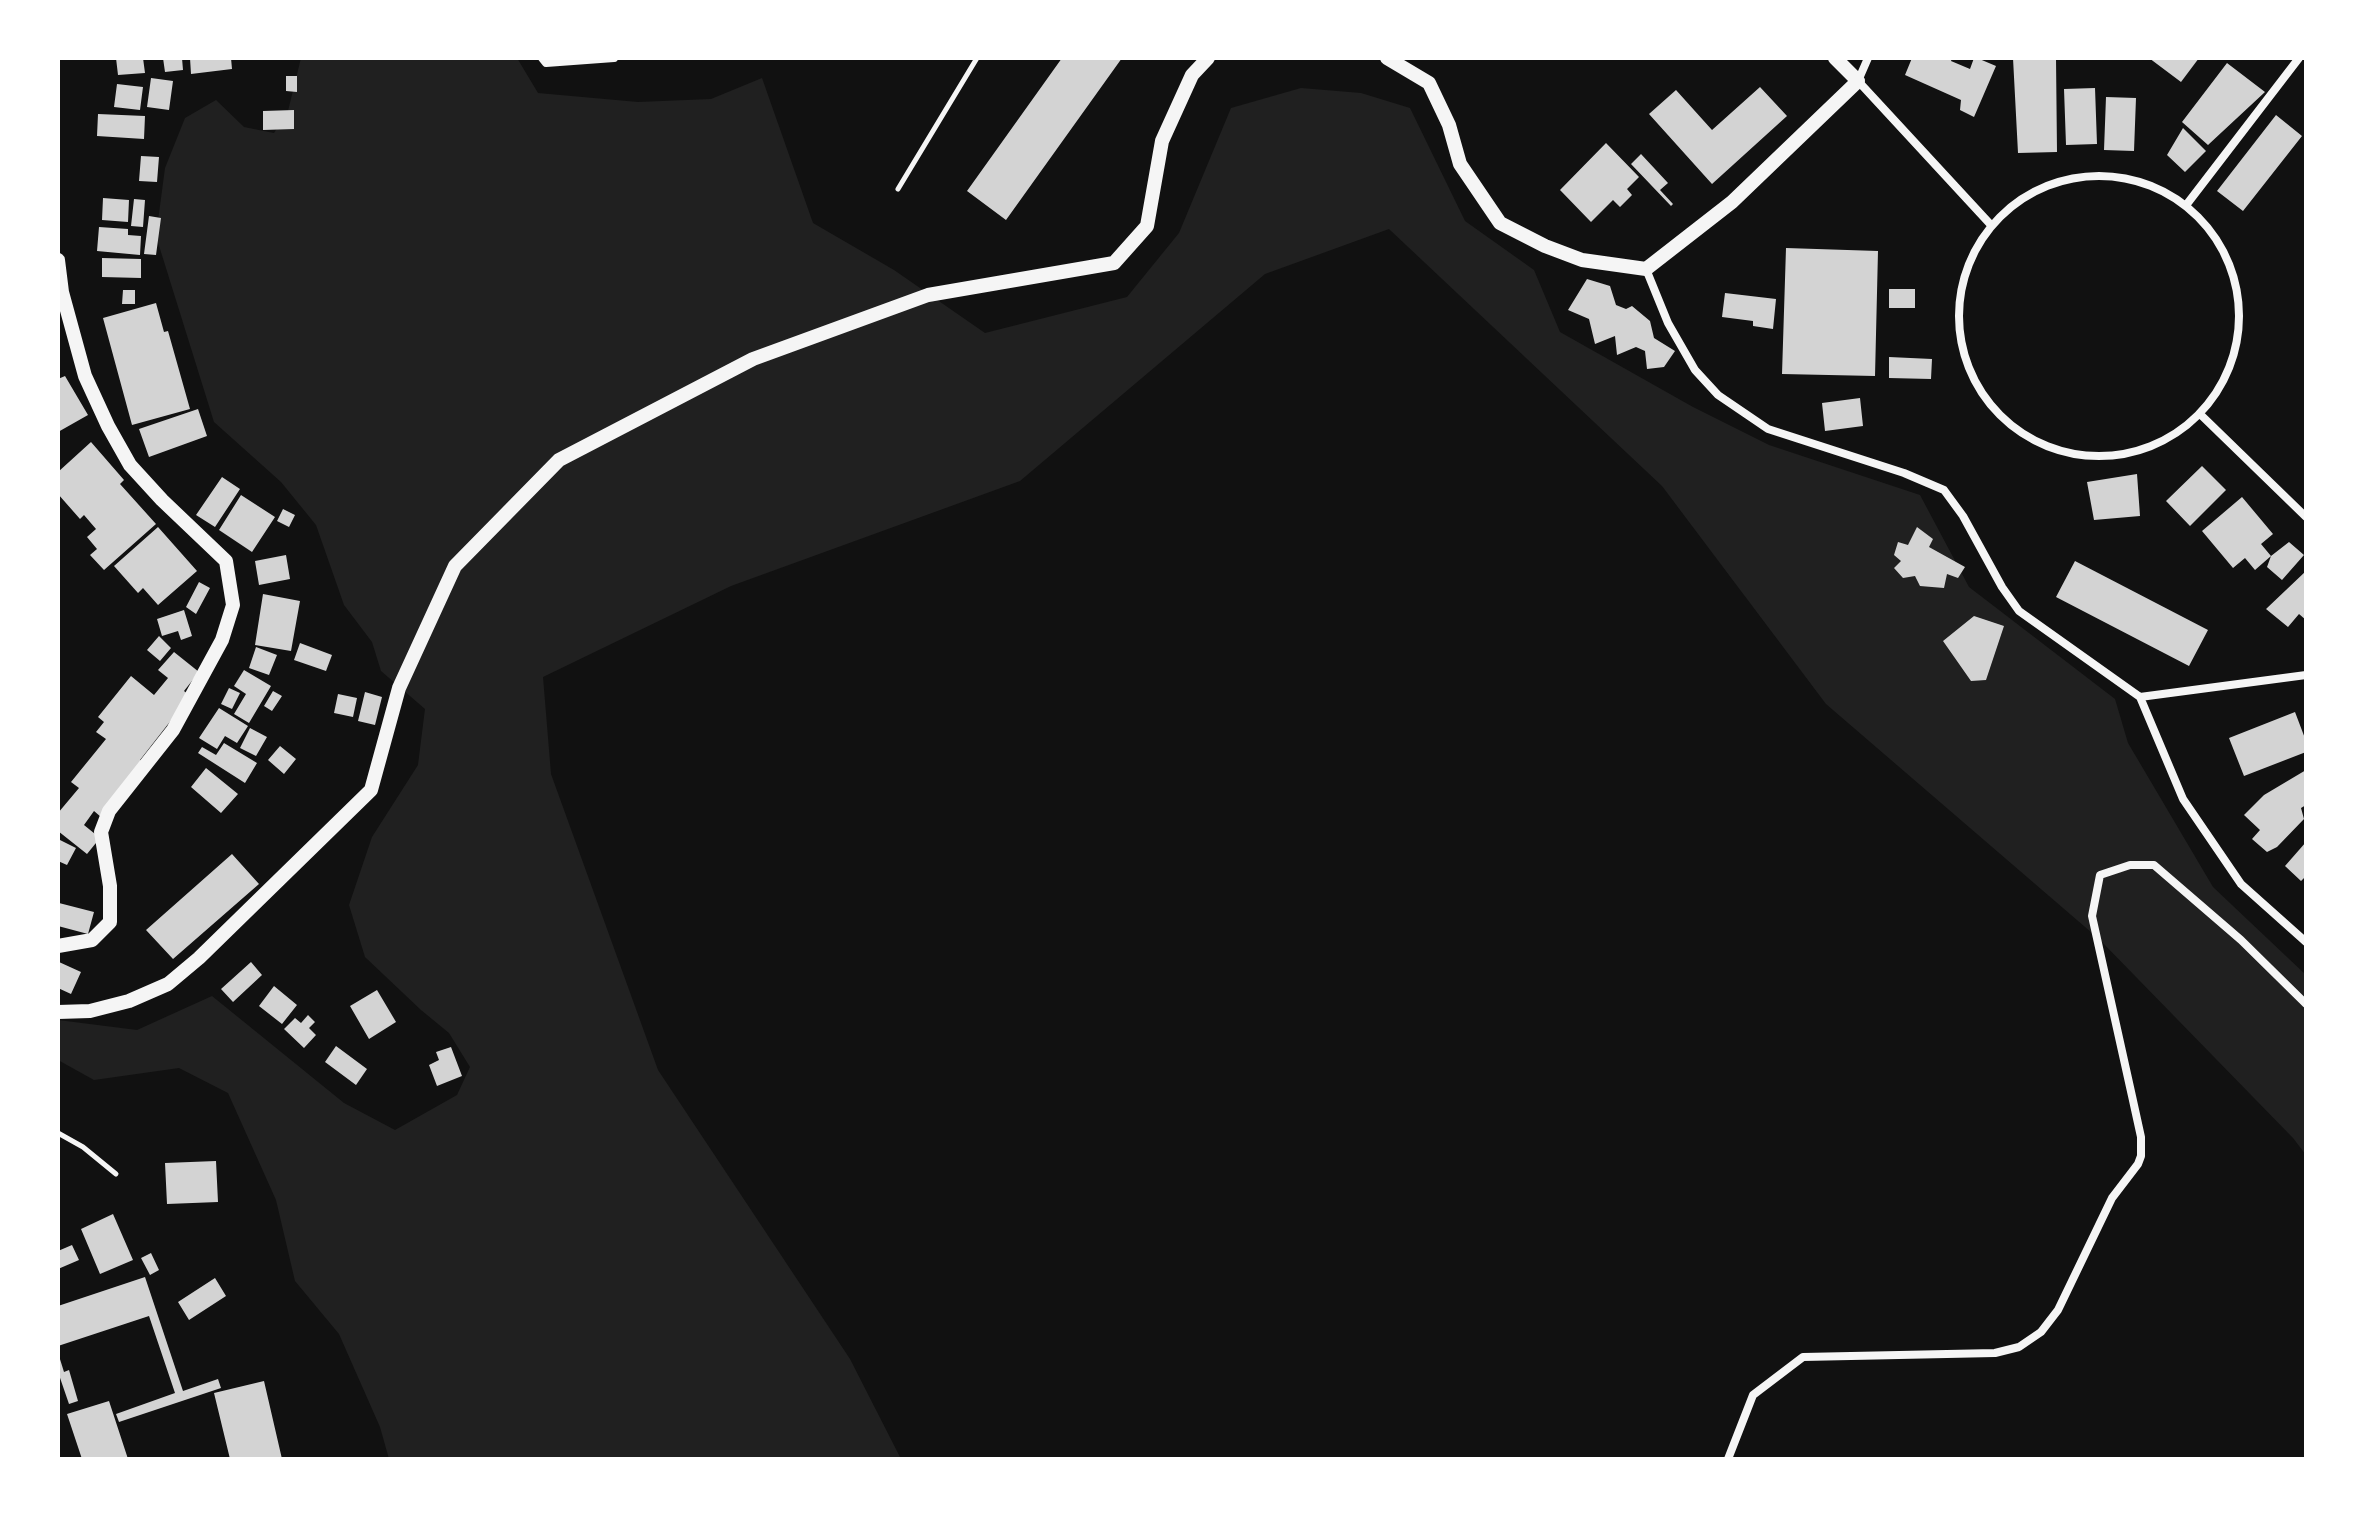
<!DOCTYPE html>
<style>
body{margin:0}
#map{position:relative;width:2364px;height:1517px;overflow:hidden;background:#111;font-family:Manrope,sans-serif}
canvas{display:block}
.frame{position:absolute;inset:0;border:60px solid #fff;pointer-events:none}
</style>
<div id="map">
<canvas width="2364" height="1517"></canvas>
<div class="frame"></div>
</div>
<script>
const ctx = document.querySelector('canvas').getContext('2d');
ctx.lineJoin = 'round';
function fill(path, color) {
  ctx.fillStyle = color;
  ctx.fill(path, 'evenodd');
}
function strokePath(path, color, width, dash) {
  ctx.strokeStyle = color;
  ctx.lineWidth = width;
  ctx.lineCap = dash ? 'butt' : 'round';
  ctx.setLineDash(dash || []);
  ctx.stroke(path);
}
const green = new Path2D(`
 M 301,58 L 517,58 L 538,93 L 638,102 L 711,99 L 762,78 L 813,223 L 894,270 L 985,333 L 1127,297 L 1179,233 L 1231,108 L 1301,88 L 1361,93 L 1410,108 L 1465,221 L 1534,270 L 1560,332 L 1693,407 L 1769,445 L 1920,495 L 1969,587 L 2115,699 L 2128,743 L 2213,887 L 2306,975 L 2306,1155 L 2293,1138 L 2099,939 L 1826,704 L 1662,486 L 1389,229 L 1265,274 L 1020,481 L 731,586 L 543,677 L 551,774 L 658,1070 L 850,1359 L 901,1459 L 389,1459 L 380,1427 L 339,1334 L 295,1281 L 276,1200 L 228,1093 L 179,1068 L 94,1080 L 58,1060 L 58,1020 L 137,1030 L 212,996 L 344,1103 L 395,1130 L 457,1095 L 470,1067 L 449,1033 L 421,1010 L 365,957 L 349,905 L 372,837 L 418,765 L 425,709 L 381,671 L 372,642 L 344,605 L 316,525 L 281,482 L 214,422 L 156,236 L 165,168 L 185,118 L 216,100 L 244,127 L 274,133 L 288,111 Z`);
const building = new Path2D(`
 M 116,58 L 143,58 L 145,73 L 118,75 Z
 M 163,58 L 182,58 L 183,70 L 165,72 Z
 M 190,58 L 231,58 L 232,69 L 191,74 Z
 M 1062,58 L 1122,58 L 1006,220 L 967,191 Z
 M 1912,58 L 1952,58 L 1951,61 L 1970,69 L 1974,58 L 1977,58 L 1996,66 L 1974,117 L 1960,110 L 1961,100 L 1905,75 Z
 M 2013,58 L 2056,58 L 2057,152 L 2018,153 Z
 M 2149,58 L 2199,58 L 2181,82 Z
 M 2227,63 L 2265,92 L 2208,145 L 2182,122 Z
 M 286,76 L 297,76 L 297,92 L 286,91 Z
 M 151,78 L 173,81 L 169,110 L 147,107 Z
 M 117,84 L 143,87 L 140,110 L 114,107 Z
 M 1760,87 L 1787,116 L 1712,184 L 1649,114 L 1676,90 L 1712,130 Z
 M 2095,88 L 2097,144 L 2066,145 L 2064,89 Z
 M 2106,97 L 2136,98 L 2134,151 L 2104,150 Z
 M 294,110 L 294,129 L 263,130 L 263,111 Z
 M 98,114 L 145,116 L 144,139 L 97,136 Z
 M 2276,115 L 2302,136 L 2243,211 L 2217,191 Z
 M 2183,128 L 2206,151 L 2185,172 L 2167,155 Z
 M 1606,143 L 1639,177 L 1627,189 L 1632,195 L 1620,207 L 1613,200 L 1591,222 L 1560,190 Z
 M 1641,154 L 1668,183 L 1660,190 L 1673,204 L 1671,206 L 1631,164 Z
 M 141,156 L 159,157 L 157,182 L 139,181 Z
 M 103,198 L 129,200 L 128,222 L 102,220 Z
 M 134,199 L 145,200 L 143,227 L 131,226 Z
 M 149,216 L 161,218 L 156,255 L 144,254 Z
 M 99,227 L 128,229 L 128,235 L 141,236 L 140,255 L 97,251 Z
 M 1786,248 L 1878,251 L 1875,376 L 1782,374 Z
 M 102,258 L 141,259 L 141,278 L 102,277 Z
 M 1587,279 L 1610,286 L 1616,305 L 1626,309 L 1632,306 L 1650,321 L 1654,338 L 1675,351 L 1664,367 L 1647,369 L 1645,351 L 1636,347 L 1617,355 L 1615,336 L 1595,344 L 1589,319 L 1568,310 Z
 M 1889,289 L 1915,289 L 1915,308 L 1889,308 Z
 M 123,290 L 135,290 L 135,304 L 122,304 Z
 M 1725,293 L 1776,299 L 1773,329 L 1753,326 L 1753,321 L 1722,317 Z
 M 156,303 L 164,332 L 168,331 L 190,409 L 132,425 L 103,318 Z
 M 1889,357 L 1932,359 L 1931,379 L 1889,378 Z
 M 65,376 L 88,415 L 58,432 L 58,407 L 60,406 L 58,379 Z
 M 1860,398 L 1863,426 L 1825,431 L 1822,403 Z
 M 198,409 L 207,436 L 149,457 L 139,429 Z
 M 91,442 L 124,480 L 120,484 L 156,524 L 104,570 L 90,555 L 97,549 L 87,537 L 96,529 L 84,515 L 80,519 L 58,494 L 58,472 Z
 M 2202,466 L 2226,490 L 2190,526 L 2166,501 Z
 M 2137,474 L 2140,516 L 2094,520 L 2087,482 Z
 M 222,477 L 240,489 L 215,527 L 196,515 Z
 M 241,495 L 275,517 L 252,552 L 219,530 Z
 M 2242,497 L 2273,534 L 2261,544 L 2271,556 L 2255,570 L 2245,558 L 2233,568 L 2202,531 Z
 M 283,509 L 295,515 L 289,527 L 277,521 Z
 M 158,527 L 197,571 L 158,605 L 143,588 L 138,593 L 114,566 Z
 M 1917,527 L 1933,539 L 1929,547 L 1965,567 L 1958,578 L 1947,574 L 1944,588 L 1920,586 L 1915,576 L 1903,578 L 1894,568 L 1901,561 L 1894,555 L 1898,542 L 1908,545 Z
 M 2289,542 L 2304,555 L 2282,580 L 2267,567 L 2271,556 Z
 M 286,555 L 290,579 L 259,585 L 255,561 Z
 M 2075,561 L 2208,630 L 2189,666 L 2056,597 Z
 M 2306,571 L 2306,620 L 2299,614 L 2288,627 L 2266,609 Z
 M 199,582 L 210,588 L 196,614 L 186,607 Z
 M 263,594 L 300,601 L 291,651 L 255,645 Z
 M 184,610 L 192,636 L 181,640 L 178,631 L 162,636 L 157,619 Z
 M 1974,616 L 2004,626 L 1986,680 L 1971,681 L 1943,641 Z
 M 159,636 L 171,648 L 160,661 L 147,650 Z
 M 300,643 L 332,655 L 326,671 L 294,660 Z
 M 256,647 L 277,655 L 269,675 L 249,668 Z
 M 174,652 L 199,672 L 184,691 L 190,696 L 140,760 L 145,764 L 101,817 L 94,811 L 84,825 L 100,838 L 87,854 L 58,831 L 58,813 L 79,788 L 71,782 L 106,739 L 96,732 L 104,722 L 98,717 L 131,676 L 154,695 L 168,678 L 158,670 Z
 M 244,670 L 271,686 L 249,723 L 234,714 L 246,694 L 234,686 Z
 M 229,688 L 240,693 L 232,709 L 221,704 Z
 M 273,691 L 282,696 L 272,711 L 264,706 Z
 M 365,692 L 382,697 L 375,725 L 358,721 Z
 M 338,694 L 357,698 L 353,717 L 334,713 Z
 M 219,708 L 248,726 L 237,743 L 225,736 L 217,749 L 199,738 Z
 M 2295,712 L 2306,741 L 2306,752 L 2244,776 L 2229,738 Z
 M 250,728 L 267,737 L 256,756 L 240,748 Z
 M 224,743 L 257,763 L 245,783 L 198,753 L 202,747 L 216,755 Z
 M 280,746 L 296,759 L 284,774 L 268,760 Z
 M 206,768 L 238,794 L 221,813 L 191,787 Z
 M 2306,770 L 2306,805 L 2301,808 L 2304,819 L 2277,847 L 2267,852 L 2252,839 L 2260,830 L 2244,815 L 2264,795 Z
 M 58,839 L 76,848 L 67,865 L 58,861 Z
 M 2306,842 L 2306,876 L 2301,881 L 2285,866 Z
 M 232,854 L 259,884 L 173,959 L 146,930 Z
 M 59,903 L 94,912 L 88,934 L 58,926 Z
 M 59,962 L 81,972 L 71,994 L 58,988 Z
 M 251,962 L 262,975 L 233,1002 L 221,989 Z
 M 274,986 L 297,1005 L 282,1024 L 259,1006 Z
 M 377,990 L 396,1022 L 369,1039 L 350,1006 Z
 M 308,1015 L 315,1022 L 309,1028 L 316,1035 L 304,1048 L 284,1029 L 295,1018 L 301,1023 Z
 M 336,1046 L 367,1069 L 356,1085 L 325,1062 Z
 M 451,1047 L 462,1076 L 437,1086 L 429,1065 L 439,1060 L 436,1052 Z
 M 216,1161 L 218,1202 L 167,1204 L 165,1163 Z
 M 113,1214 L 133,1260 L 100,1274 L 81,1229 Z
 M 72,1245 L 79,1260 L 58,1269 L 58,1251 Z
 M 151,1253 L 159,1270 L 150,1275 L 141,1258 Z
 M 145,1277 L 183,1391 L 218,1379 L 221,1388 L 119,1422 L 116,1414 L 175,1393 L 149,1316 L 58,1346 L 58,1306 Z
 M 215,1278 L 226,1296 L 189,1320 L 178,1302 Z
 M 59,1356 L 64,1372 L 69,1370 L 78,1401 L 69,1404 L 58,1372 Z
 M 264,1381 L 282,1459 L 230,1459 L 214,1393 Z
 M 109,1401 L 128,1459 L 82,1459 L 67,1414 Z`);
const service = new Path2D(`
 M 898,189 L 977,58
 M 58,1133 L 83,1147 L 116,1174`);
const minor = new Path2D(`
 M 542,58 L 546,63 L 614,58
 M 1868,58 L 1858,81 L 1991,225
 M1959 316a140 140 0 1 1 280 0a140 140 0 1 1-280 0Z
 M 2187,204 L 2299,58
 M 1646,269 L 1668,323 L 1695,370 L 1718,395 L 1768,429 L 1904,473 L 1944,490 L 1963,516 L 2002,587 L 2019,611 L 2140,697 L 2183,799 L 2241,884 L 2306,942
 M 2201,415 L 2306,517
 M 2140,697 L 2306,675
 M 1728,1459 L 1753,1395 L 1803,1357 L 1995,1353 L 2019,1347 L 2041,1332 L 2058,1310 L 2112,1198 L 2138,1164 L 2141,1156 L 2141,1137 L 2132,1096 L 2092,916 L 2100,875 L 2130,865 L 2154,865 L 2241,940 L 2306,1004`);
const tertiary = new Path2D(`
 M 1387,58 L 1429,83 L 1449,125 L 1460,164 L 1500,223 L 1545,246 L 1582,260 L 1646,269 L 1732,202 L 1858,81 L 1835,58
 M 58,260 L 62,292 L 85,376 L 108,426 L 130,465 L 162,500 L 226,561 L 233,605 L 222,640 L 173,730 L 109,811 L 101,832 L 110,886 L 110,922 L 92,940 L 58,946
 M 58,1012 L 90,1011 L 129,1001 L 168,984 L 199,958 L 371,790 L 399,688 L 455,566 L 559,460 L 753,359 L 928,295 L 1114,263 L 1147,226 L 1162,141 L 1192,75 L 1208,58`);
fill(green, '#202020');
fill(building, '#d3d3d3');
strokePath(service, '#f5f5f5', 5);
strokePath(minor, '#f5f5f5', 8);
strokePath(tertiary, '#f5f5f5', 14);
</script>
